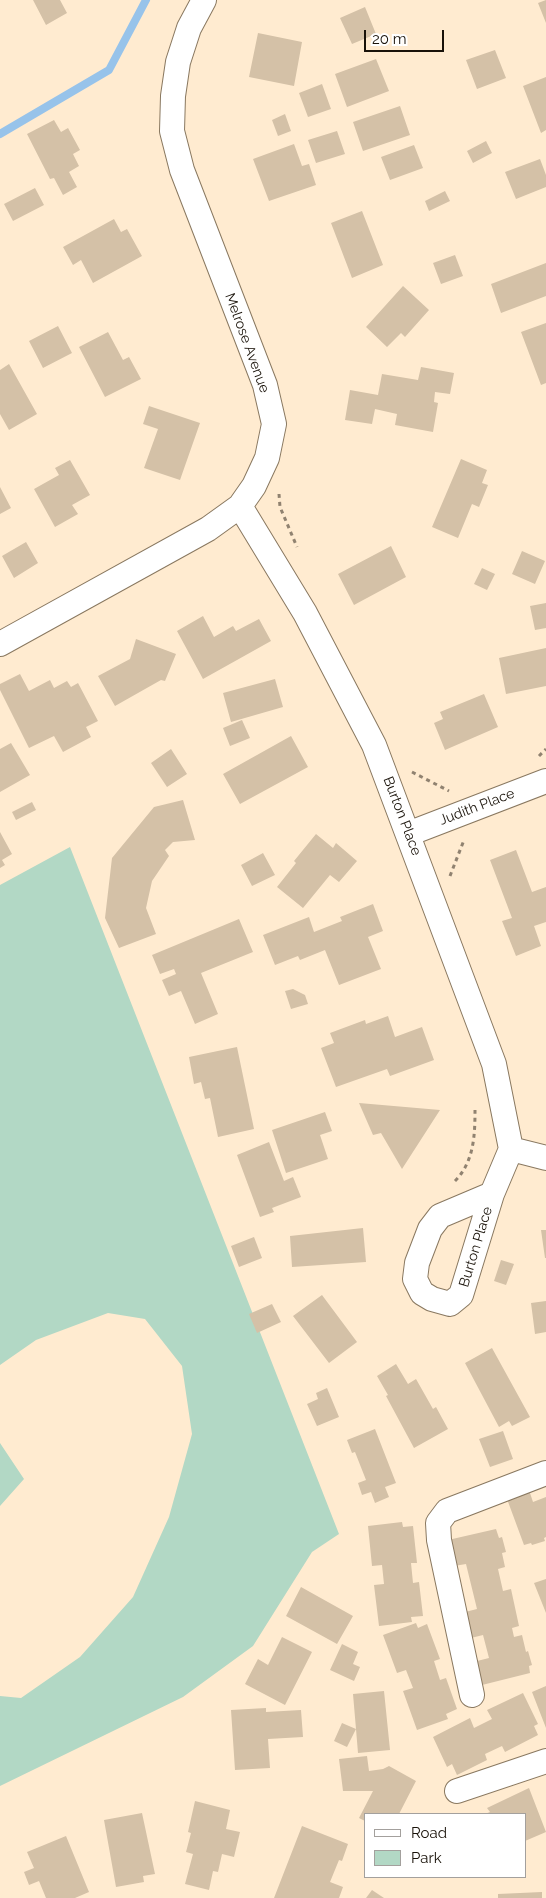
<!DOCTYPE html>
<style>
body{margin:0}
#map{position:relative;width:546px;height:1898px;overflow:hidden;background:#ffebd0;font-family:Raleway,sans-serif}
canvas{display:block}
.legend{position:absolute;left:364px;top:1813px;width:162px;height:65px;box-sizing:border-box;background:#fff;border:1px solid #a3a09d;margin:0;padding:6px 9px;list-style:none;font-size:15px;color:#191209}
.legend li{display:flex;align-items:center;gap:10px;height:25px}
.legend b{width:25px;border:1px solid #a3a09d}
.scale{position:absolute;left:364px;top:30px;width:80px;height:22px;box-sizing:border-box;border:2px solid #191209;border-top:0;padding-left:6px;font-size:15px;line-height:18px;white-space:nowrap;color:#191209;-webkit-text-stroke:4px #fff;paint-order:stroke}
</style>
<div id="map">
<canvas width="546" height="1898"></canvas>
<ul class="legend">
<li><b style="height:6px;background:#fff"></b>Road</li>
<li><b style="height:14px;background:#b2d8c5"></b>Park</li>
</ul>
<div class="scale">20 m</div>
</div>
<script>
const ctx = document.querySelector('canvas').getContext('2d');
ctx.lineJoin = 'round';
function fill(path, color) {
  ctx.fillStyle = color;
  ctx.fill(path, 'evenodd');
}
function strokePath(path, color, width, dash) {
  ctx.strokeStyle = color;
  ctx.lineWidth = width;
  ctx.lineCap = dash ? 'butt' : 'round';
  ctx.setLineDash(dash || []);
  ctx.stroke(path);
}
function label(font, color, halo, rows, align = 'center') {
  ctx.font = font + ' Raleway,sans-serif';
  ctx.lineWidth = 5;
  ctx.setLineDash([]);
  ctx.textBaseline = 'middle';
  ctx.strokeStyle = halo;
  ctx.fillStyle = color;
  for (const [text, x, y, turn = 0] of rows) {
    ctx.save();
    ctx.translate(x, y);
    ctx.rotate((+turn || 0) * Math.PI / 180);
    ctx.textAlign = isNaN(turn) ? turn : align;
    if (halo) ctx.strokeText(text, 0, 0);
    ctx.fillText(text, 0, 0);
    ctx.restore();
  }
}
const green = new Path2D(`
 M 70,847 L 339,1534 L 312,1552 L 253,1646 L 183,1697 L 0,1786 L 0,1696 L 21,1698 L 80,1657 L 133,1597 L 169,1517 L 192,1434 L 182,1366 L 145,1319 L 108,1313 L 36,1340 L 0,1365 L 0,885 Z
 M 0,1443 L 24,1479 L 0,1506 Z`);
const stream = new Path2D(`
 M 0,134 L 109,70 L 146,0`);
const building = new Path2D(`
 M 33,0 L 60,0 L 67,13 L 46,25 Z
 M 546,0 L 546,23 L 538,3 Z
 M 365,7 L 376,34 L 352,44 L 340,18 Z
 M 258,33 L 302,42 L 294,86 L 249,77 Z
 M 495,50 L 506,78 L 477,89 L 466,60 Z
 M 376,59 L 389,91 L 347,107 L 335,74 Z
 M 546,77 L 546,130 L 541,133 L 523,86 Z
 M 322,84 L 331,109 L 308,117 L 299,93 Z
 M 400,106 L 410,135 L 363,151 L 353,122 Z
 M 285,114 L 291,131 L 278,136 L 272,120 Z
 M 54,120 L 61,132 L 68,128 L 80,150 L 73,154 L 79,166 L 69,172 L 77,187 L 63,195 L 54,178 L 50,179 L 27,134 Z
 M 337,131 L 345,154 L 316,163 L 308,140 Z
 M 486,141 L 492,153 L 473,163 L 467,151 Z
 M 294,144 L 302,166 L 309,164 L 316,185 L 269,201 L 253,159 Z
 M 414,145 L 423,168 L 390,180 L 381,157 Z
 M 540,159 L 546,175 L 546,187 L 516,199 L 505,172 Z
 M 35,188 L 44,205 L 13,221 L 4,204 Z
 M 445,191 L 450,201 L 429,211 L 425,201 Z
 M 362,211 L 383,265 L 352,278 L 331,223 Z
 M 114,219 L 121,232 L 127,229 L 142,256 L 93,283 L 81,260 L 73,265 L 63,247 Z
 M 455,255 L 463,276 L 441,284 L 433,263 Z
 M 546,263 L 546,296 L 501,313 L 491,284 Z
 M 403,286 L 429,310 L 405,337 L 401,333 L 387,347 L 366,327 Z
 M 546,323 L 546,383 L 541,385 L 521,332 Z
 M 58,326 L 72,353 L 43,368 L 29,341 Z
 M 108,332 L 123,360 L 129,357 L 141,379 L 105,397 L 79,347 Z
 M 9,364 L 37,414 L 9,430 L 0,414 L 0,370 Z
 M 421,367 L 454,373 L 450,394 L 435,392 L 434,402 L 438,403 L 433,432 L 395,425 L 397,414 L 375,409 L 372,424 L 345,420 L 350,390 L 378,395 L 382,374 L 418,380 Z
 M 149,406 L 200,423 L 180,480 L 144,468 L 158,429 L 143,424 Z
 M 461,459 L 487,470 L 482,483 L 488,485 L 479,507 L 472,504 L 458,538 L 432,527 Z
 M 70,460 L 90,495 L 72,505 L 78,514 L 55,527 L 34,489 L 59,475 L 55,468 Z
 M 0,487 L 11,508 L 0,514 Z
 M 26,542 L 38,563 L 14,578 L 2,556 Z
 M 391,546 L 406,577 L 354,605 L 338,574 Z
 M 522,551 L 545,561 L 535,584 L 512,574 Z
 M 482,568 L 495,574 L 487,590 L 474,584 Z
 M 546,603 L 546,628 L 535,630 L 530,606 Z
 M 203,616 L 214,637 L 233,626 L 236,631 L 259,619 L 271,641 L 203,679 L 177,631 Z
 M 136,639 L 176,654 L 165,681 L 161,680 L 115,706 L 98,676 L 130,659 Z
 M 546,648 L 546,686 L 506,694 L 499,658 Z
 M 20,674 L 29,691 L 50,680 L 54,688 L 67,681 L 71,687 L 78,683 L 98,721 L 86,727 L 91,737 L 63,752 L 54,736 L 29,748 L 0,690 L 0,684 Z
 M 275,679 L 283,707 L 231,722 L 223,693 Z
 M 484,694 L 498,727 L 445,750 L 434,723 L 443,719 L 440,712 Z
 M 242,720 L 250,738 L 230,746 L 223,728 Z
 M 291,736 L 308,767 L 240,804 L 223,774 Z
 M 11,743 L 30,775 L 0,792 L 0,749 Z
 M 171,749 L 187,774 L 167,787 L 151,763 Z
 M 183,800 L 195,840 L 173,842 L 165,850 L 169,856 L 152,881 L 146,908 L 156,934 L 119,948 L 105,918 L 112,858 L 154,807 Z
 M 32,802 L 36,810 L 16,820 L 12,812 Z
 M 0,832 L 12,854 L 2,860 L 5,865 L 0,868 Z
 M 316,834 L 333,848 L 336,843 L 357,861 L 339,882 L 330,875 L 303,908 L 277,887 L 296,863 L 294,861 Z
 M 516,850 L 532,892 L 546,887 L 546,922 L 534,926 L 541,946 L 516,956 L 502,921 L 512,918 L 490,860 Z
 M 263,853 L 275,875 L 252,886 L 241,865 Z
 M 373,904 L 383,931 L 368,937 L 381,969 L 339,985 L 325,950 L 300,960 L 298,956 L 275,965 L 263,935 L 309,917 L 314,932 L 342,921 L 340,917 Z
 M 239,919 L 253,952 L 201,973 L 218,1014 L 195,1024 L 181,991 L 169,996 L 162,980 L 176,974 L 174,969 L 160,974 L 152,955 Z
 M 293,989 L 305,995 L 308,1004 L 291,1009 L 285,991 Z
 M 388,1016 L 395,1037 L 422,1027 L 434,1060 L 390,1076 L 387,1069 L 336,1087 L 321,1048 L 334,1043 L 330,1033 L 365,1020 L 366,1024 Z
 M 237,1047 L 254,1129 L 218,1137 L 210,1098 L 205,1099 L 201,1082 L 194,1084 L 189,1057 Z
 M 359,1103 L 440,1110 L 402,1169 L 381,1133 L 373,1135 Z
 M 325,1112 L 332,1131 L 320,1135 L 328,1159 L 286,1173 L 272,1130 Z
 M 269,1142 L 284,1181 L 293,1177 L 301,1197 L 272,1208 L 274,1212 L 260,1217 L 237,1155 Z
 M 363,1228 L 366,1262 L 292,1267 L 290,1236 Z
 M 541,1230 L 546,1230 L 546,1258 L 545,1258 Z
 M 254,1237 L 262,1258 L 239,1267 L 231,1246 Z
 M 501,1260 L 514,1264 L 506,1285 L 494,1281 Z
 M 322,1295 L 357,1342 L 329,1363 L 293,1316 Z
 M 546,1301 L 546,1332 L 535,1334 L 531,1303 Z
 M 272,1304 L 281,1322 L 257,1333 L 249,1314 Z
 M 492,1348 L 530,1417 L 512,1426 L 509,1421 L 499,1427 L 465,1363 Z
 M 396,1364 L 408,1384 L 416,1379 L 433,1409 L 436,1407 L 448,1429 L 414,1448 L 386,1396 L 388,1395 L 377,1376 Z
 M 327,1388 L 339,1417 L 317,1426 L 307,1404 L 318,1399 L 316,1393 Z
 M 375,1429 L 396,1483 L 385,1487 L 389,1497 L 375,1503 L 371,1492 L 362,1495 L 358,1483 L 366,1480 L 355,1452 L 352,1453 L 347,1440 Z
 M 503,1431 L 513,1459 L 490,1467 L 479,1439 Z
 M 529,1490 L 533,1502 L 546,1497 L 546,1537 L 544,1538 L 545,1541 L 532,1545 L 531,1543 L 524,1545 L 507,1499 Z
 M 402,1522 L 403,1527 L 413,1526 L 417,1563 L 411,1563 L 413,1583 L 419,1582 L 423,1616 L 411,1617 L 412,1622 L 379,1626 L 374,1585 L 384,1584 L 382,1565 L 372,1566 L 368,1526 Z
 M 496,1529 L 499,1538 L 502,1537 L 506,1552 L 502,1553 L 505,1567 L 498,1569 L 503,1591 L 511,1589 L 519,1626 L 512,1628 L 514,1637 L 522,1635 L 526,1652 L 528,1651 L 532,1665 L 529,1666 L 530,1673 L 482,1685 L 477,1661 L 489,1658 L 483,1635 L 471,1638 L 465,1612 L 477,1609 L 466,1564 L 454,1566 L 448,1540 Z
 M 546,1579 L 546,1613 L 534,1583 Z
 M 301,1587 L 353,1616 L 337,1644 L 286,1616 Z
 M 416,1623 L 418,1628 L 427,1624 L 440,1659 L 434,1661 L 440,1680 L 446,1678 L 457,1709 L 446,1714 L 448,1719 L 417,1730 L 403,1691 L 413,1688 L 406,1670 L 397,1673 L 383,1635 Z
 M 282,1637 L 312,1652 L 285,1705 L 245,1684 L 258,1659 L 268,1665 Z
 M 342,1644 L 358,1652 L 353,1664 L 360,1667 L 354,1681 L 330,1670 Z
 M 546,1686 L 546,1728 L 532,1692 Z
 M 384,1691 L 390,1750 L 358,1753 L 356,1729 L 347,1747 L 334,1741 L 342,1723 L 356,1729 L 353,1694 Z
 M 523,1693 L 538,1724 L 534,1726 L 538,1735 L 505,1752 L 502,1746 L 485,1754 L 487,1760 L 457,1775 L 452,1764 L 447,1767 L 433,1737 L 470,1718 L 474,1728 L 492,1719 L 487,1710 Z
 M 266,1708 L 266,1712 L 301,1710 L 303,1737 L 268,1739 L 270,1768 L 235,1770 L 231,1710 Z
 M 367,1756 L 369,1771 L 383,1769 L 389,1766 L 416,1781 L 399,1814 L 365,1814 L 365,1821 L 359,1818 L 373,1791 L 343,1791 L 339,1759 Z
 M 529,1788 L 546,1832 L 525,1841 L 525,1814 L 485,1814 L 490,1812 L 487,1808 Z
 M 195,1801 L 230,1810 L 226,1829 L 240,1832 L 234,1857 L 222,1854 L 218,1872 L 213,1871 L 209,1890 L 185,1884 L 193,1854 L 186,1852 L 191,1833 L 188,1832 Z
 M 142,1813 L 155,1874 L 143,1876 L 144,1882 L 116,1887 L 104,1820 Z
 M 302,1826 L 348,1844 L 342,1861 L 339,1860 L 330,1882 L 343,1887 L 339,1898 L 274,1898 Z
 M 66,1836 L 89,1892 L 75,1898 L 46,1898 L 39,1881 L 29,1885 L 24,1872 L 34,1868 L 27,1852 Z
 M 372,1890 L 384,1898 L 366,1898 Z
 M 542,1892 L 542,1898 L 498,1898 L 498,1894 Z`);
const path = new Path2D(`
 M 279,494 L 280,507 L 297,547
 M 539,756 L 546,749
 M 412,772 L 449,791
 M 450,876 L 464,840
 M 455,1181 C 474,1162 475,1135 475,1110`);
const minor = new Path2D(`
 M 240,506 L 305,613 L 374,745 L 494,1064 L 511,1149 L 546,1158
 M 0,644 L 208,529 L 240,506 L 254,486 L 267,458 L 274,424 L 265,385 L 182,170 L 172,131 L 173,96 L 178,62 L 189,28 L 204,0
 M 408,834 L 546,781
 M 492,1194 L 440,1216 L 430,1229 L 417,1263 L 415,1279 L 422,1293 L 432,1299 L 450,1304 L 461,1295 L 492,1194 L 511,1149
 M 472,1695 L 439,1540 L 438,1523 L 447,1511 L 546,1473
 M 457,1791 L 546,1761`);
const streetNames = [
 ["Melrose Avenue",247,343,70],
 ["Judith Place",477,807,-21],
 ["Burton Place",402,816,69],
 ["Burton Place",476,1247,-73]
];
fill(green, '#b2d8c5');
strokePath(stream, '#97c3ea', 8);
fill(building, '#d4c1a7');
strokePath(minor, '#897860', 26);
strokePath(path, '#908270', 3, [4, 4]);
strokePath(minor, '#fff', 24);
label('14px', '#191209', '#fff', streetNames);
</script>
